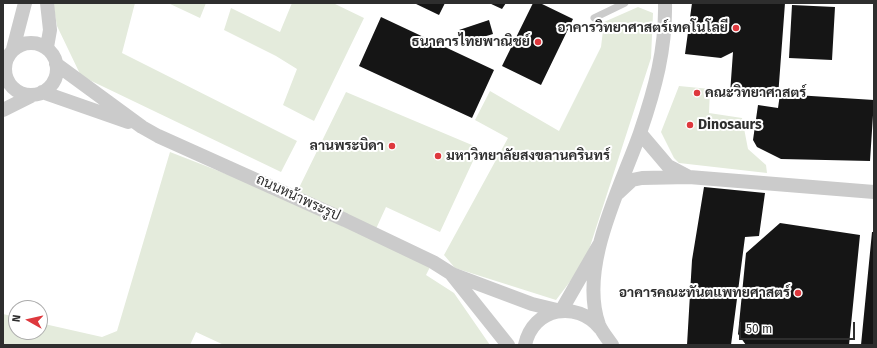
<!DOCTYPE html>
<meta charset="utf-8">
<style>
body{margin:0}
#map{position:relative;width:877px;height:348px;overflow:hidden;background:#fff;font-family:"Fira Sans",sans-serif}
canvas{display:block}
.frame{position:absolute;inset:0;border:4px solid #2e2e2e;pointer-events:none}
.north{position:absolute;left:8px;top:300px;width:40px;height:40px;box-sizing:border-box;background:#fff;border:1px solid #ababab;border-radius:50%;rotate:278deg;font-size:11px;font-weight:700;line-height:16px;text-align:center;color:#2e2e2e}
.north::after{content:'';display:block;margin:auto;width:14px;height:18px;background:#de383d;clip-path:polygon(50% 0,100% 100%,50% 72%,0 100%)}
.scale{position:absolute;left:739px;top:322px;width:116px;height:18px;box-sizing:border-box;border:2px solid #2e2e2e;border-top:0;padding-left:5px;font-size:12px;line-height:14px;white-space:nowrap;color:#2e2e2e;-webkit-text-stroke:3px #fff;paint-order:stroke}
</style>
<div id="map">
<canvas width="877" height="348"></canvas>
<div class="frame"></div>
<div class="north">N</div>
<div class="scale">50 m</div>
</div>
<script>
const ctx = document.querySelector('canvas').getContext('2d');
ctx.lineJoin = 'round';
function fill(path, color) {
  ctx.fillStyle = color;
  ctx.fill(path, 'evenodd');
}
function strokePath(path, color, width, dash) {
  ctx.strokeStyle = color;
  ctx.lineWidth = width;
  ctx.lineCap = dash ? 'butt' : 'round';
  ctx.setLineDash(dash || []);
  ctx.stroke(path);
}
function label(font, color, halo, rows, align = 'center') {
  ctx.font = font + ' "Fira Sans",Sarabun,sans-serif';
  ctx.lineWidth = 4;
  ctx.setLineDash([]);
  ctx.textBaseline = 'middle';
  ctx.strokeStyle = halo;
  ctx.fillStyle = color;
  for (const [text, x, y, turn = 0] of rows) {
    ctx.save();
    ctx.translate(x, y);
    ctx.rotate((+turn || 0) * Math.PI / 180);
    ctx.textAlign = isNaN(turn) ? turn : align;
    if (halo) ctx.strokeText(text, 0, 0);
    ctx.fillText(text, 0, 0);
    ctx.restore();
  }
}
const green = new Path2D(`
 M 53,3 L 135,3 L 122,53 L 297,141 L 281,172 L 81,76 L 57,26 Z
 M 168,3 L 206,3 L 200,18 Z
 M 292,3 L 333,3 L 364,18 L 314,121 L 283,105 L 297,69 L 276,56 L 224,30 L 231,8 L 280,32 Z
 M 638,7 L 653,13 L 651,58 L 585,262 L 556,300 L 455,268 L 444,255 L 508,138 L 475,120 L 490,91 L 559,131 L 601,47 L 604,22 Z
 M 679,86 L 710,89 L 709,113 L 742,118 L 748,149 L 766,165 L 767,173 L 679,163 L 674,158 L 661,132 Z
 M 346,92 L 479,148 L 440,232 L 386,207 L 375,231 L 296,194 Z
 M 170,152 L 265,189 L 430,267 L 426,275 L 454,293 L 490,345 L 224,345 L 196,332 L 190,345 L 3,345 L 3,314 L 16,317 L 16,332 L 40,332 L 40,323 L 102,337 L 117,331 Z`);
const building = new Path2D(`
 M 414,3 L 445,3 L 439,15 Z
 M 489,3 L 506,3 L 502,9 Z
 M 533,3 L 540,3 L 573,19 L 541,85 L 502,66 Z
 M 692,3 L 785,3 L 778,97 L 730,94 L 733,52 L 721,58 L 685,54 Z
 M 792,5 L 835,7 L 832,60 L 789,58 Z
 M 381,17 L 494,70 L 472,118 L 359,66 Z
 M 489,20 L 493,34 L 463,43 L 459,30 Z
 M 780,94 L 874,100 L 870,161 L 781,159 L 757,147 L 753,140 L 758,105 L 778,108 Z
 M 704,187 L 765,193 L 759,236 L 745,237 L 731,345 L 687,345 L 692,260 Z
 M 780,223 L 860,235 L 849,345 L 746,345 L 738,334 L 746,253 Z
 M 872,232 L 874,232 L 874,345 L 861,345 Z`);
const service = new Path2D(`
 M 594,18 L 625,3`);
const minor = new Path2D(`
 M 47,3 L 50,30 L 47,47
 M5 69a26 26 0 1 1 52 0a26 26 0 1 1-52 0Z
 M 13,49 L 25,3
 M 56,64 L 142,127 L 158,136 L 345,220 L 433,262 L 452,274 L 532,304 L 561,311 L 599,245
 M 42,92 L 128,122
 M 3,110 L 31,96
 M 640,133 L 668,166 L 687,176
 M 618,193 L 632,180 L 642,178 L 689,177 L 874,192
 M 452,275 L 508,345
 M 525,345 C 533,307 577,300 600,328
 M 612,345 C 608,339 602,332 599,325 C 578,267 621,187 640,133 C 655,89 666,49 665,3`);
const markers = [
 [736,28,4,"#de383d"],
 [538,42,4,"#de383d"],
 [697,93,4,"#de383d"],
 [690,125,4,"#de383d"],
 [392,146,4,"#de383d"],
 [438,156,4,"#de383d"],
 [798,293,4,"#de383d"]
];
const poiNames = [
 ["อาคารวิทยาศาสตร์เทคโนโลยี",728,28],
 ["ธนาคารไทยพาณิชย์",530,42],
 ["คณะวิทยาศาสตร์",705,93,"left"],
 ["Dinosaurs",698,125,"left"],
 ["ลานพระบิดา",384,146],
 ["มหาวิทยาลัยสงขลานครินทร์",446,156,"left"],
 ["อาคารคณะทันตแพทยศาสตร์",790,293]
];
const streetNames = [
 ["ถนนหน้าพระรูป",298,198,25]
];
fill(green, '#e4ebdc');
fill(building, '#151515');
strokePath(service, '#cbcbcb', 7);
strokePath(minor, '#cbcbcb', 14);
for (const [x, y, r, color] of markers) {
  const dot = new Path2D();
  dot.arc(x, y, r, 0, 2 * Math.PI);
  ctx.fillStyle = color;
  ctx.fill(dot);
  strokePath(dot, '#fff', 1.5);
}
label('bold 14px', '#2e2e2e', '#fff', poiNames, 'right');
label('14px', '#2e2e2e', '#fff', streetNames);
</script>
